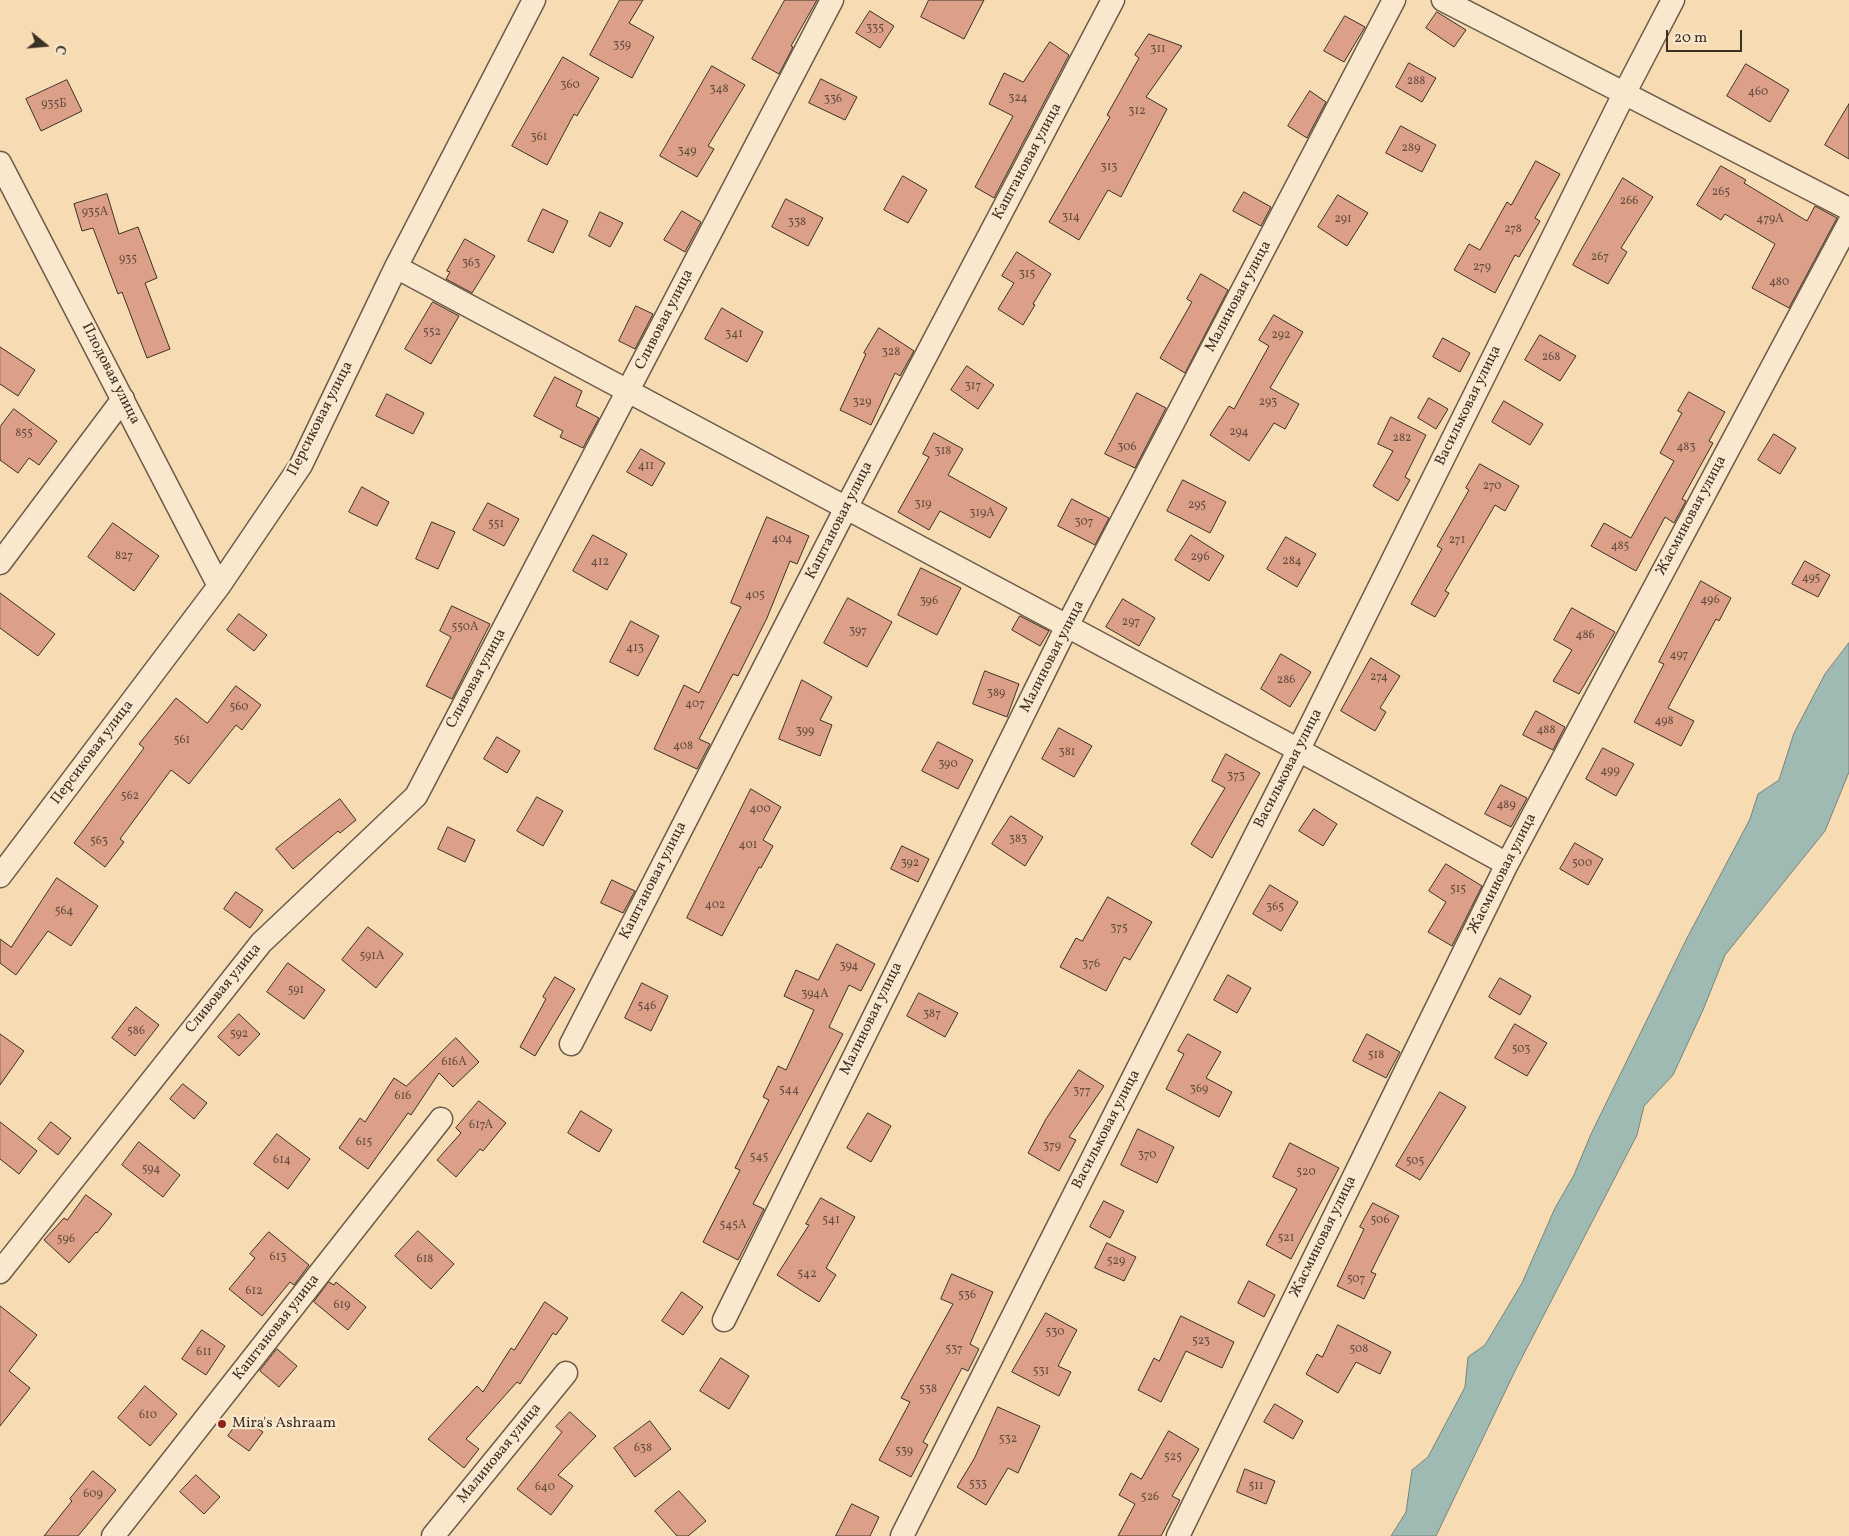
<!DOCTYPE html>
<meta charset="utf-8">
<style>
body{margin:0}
#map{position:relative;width:1849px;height:1536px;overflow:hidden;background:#f7dcb3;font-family:Vollkorn,serif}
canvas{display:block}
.north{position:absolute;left:20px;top:20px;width:50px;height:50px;-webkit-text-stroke:4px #fae8ce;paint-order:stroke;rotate:107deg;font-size:14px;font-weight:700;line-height:20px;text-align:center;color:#3c3025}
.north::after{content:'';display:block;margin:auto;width:18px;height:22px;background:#3c3025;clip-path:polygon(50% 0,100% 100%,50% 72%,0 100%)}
.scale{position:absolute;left:1666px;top:30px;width:76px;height:22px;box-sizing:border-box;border:2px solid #3c3025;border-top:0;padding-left:6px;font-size:15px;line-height:18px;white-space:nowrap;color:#3c3025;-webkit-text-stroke:4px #fae8ce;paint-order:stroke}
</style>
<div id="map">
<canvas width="1849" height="1536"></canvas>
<div class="north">С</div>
<div class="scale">20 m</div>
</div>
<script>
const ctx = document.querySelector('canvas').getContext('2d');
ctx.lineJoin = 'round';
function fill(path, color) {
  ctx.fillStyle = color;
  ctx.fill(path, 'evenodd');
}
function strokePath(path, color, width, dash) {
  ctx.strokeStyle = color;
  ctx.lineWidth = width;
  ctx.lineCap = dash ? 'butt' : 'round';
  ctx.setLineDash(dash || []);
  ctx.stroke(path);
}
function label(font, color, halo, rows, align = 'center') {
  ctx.font = font + ' Vollkorn,serif';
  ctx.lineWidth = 4.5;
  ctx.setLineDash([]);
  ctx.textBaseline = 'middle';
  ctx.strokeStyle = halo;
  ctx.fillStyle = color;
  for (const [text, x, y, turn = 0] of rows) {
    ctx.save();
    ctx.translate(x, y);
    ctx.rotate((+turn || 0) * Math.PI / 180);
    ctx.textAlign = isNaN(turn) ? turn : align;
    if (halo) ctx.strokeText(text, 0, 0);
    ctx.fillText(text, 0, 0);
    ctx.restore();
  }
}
const water = new Path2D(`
 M 1849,643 L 1849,772 L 1825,831 L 1725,955 L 1703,1010 L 1673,1075 L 1644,1106 L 1637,1135 L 1516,1369 L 1436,1536 L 1391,1536 L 1406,1512 L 1412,1470 L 1428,1457 L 1465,1387 L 1468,1357 L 1485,1345 L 1522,1283 L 1555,1208 L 1574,1175 L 1591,1134 L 1687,938 L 1750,819 L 1758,794 L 1779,780 L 1794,733 L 1825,674 Z`);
const building = new Path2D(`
 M 620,0 L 643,0 L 629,23 L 654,37 L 632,78 L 590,55 Z
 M 785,0 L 817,0 L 791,46 L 793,47 L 779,74 L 752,59 Z
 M 929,0 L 984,0 L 964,39 L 921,17 Z
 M 870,11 L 894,26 L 880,48 L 856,33 Z
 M 1437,12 L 1466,30 L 1454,47 L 1426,28 Z
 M 1345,16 L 1365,27 L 1344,62 L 1324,51 Z
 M 1149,34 L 1182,46 L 1146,97 L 1167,109 L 1121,197 L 1108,190 L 1079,240 L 1049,222 L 1110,117 L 1107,115 L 1139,58 L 1135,55 Z
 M 1050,42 L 1069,55 L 994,198 L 975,187 L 1013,116 L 989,104 L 1004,73 L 1023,82 Z
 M 563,57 L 599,78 L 577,116 L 574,114 L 547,165 L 512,146 Z
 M 1409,63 L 1436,78 L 1422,102 L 1396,87 Z
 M 1746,64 L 1789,90 L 1770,122 L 1727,96 Z
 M 712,66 L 745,85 L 708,146 L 714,149 L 697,177 L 660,156 Z
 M 821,79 L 857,97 L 845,120 L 809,103 Z
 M 67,80 L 82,111 L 41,131 L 26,99 Z
 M 1310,91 L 1326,102 L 1307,138 L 1288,126 Z
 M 1849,104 L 1849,159 L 1825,145 Z
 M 1401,126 L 1436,145 L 1422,172 L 1386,153 Z
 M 1536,161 L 1560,174 L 1535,218 L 1540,221 L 1519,257 L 1515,255 L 1495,293 L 1454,270 L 1469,244 L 1480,250 L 1507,202 L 1511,205 Z
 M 1721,166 L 1746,180 L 1744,183 L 1807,221 L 1815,206 L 1837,218 L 1789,308 L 1752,288 L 1775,244 L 1725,214 L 1721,220 L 1697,205 Z
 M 903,176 L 927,190 L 908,223 L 884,210 Z
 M 1623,178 L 1653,197 L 1621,248 L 1627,252 L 1608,284 L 1573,265 Z
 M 1244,192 L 1271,207 L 1261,226 L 1233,211 Z
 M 107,194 L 119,234 L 138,227 L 157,278 L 145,283 L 170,349 L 147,358 L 122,292 L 118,294 L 93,228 L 82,231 L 74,204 Z
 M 1338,195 L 1368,213 L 1347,246 L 1318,227 Z
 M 786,199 L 823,218 L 808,246 L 772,227 Z
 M 543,209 L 568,221 L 553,253 L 528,241 Z
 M 682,211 L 701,222 L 685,252 L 664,240 Z
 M 600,212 L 623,223 L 610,247 L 589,236 Z
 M 465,239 L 495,256 L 472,293 L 446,279 L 450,272 L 447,271 Z
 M 1017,252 L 1051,274 L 1033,304 L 1035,305 L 1023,325 L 998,309 L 1014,283 L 1002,276 Z
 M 1201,274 L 1228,290 L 1185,373 L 1160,358 L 1192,302 L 1187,299 Z
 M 433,302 L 459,316 L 431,364 L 405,349 Z
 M 636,306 L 653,314 L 635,349 L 619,341 Z
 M 722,308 L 763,332 L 747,362 L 705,339 Z
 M 1274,315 L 1303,332 L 1270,388 L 1299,404 L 1285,429 L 1274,423 L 1249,461 L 1210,435 L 1229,406 L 1234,409 L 1269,346 L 1259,340 Z
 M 879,328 L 914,351 L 900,376 L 895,373 L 871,425 L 840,410 L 866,354 L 864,353 Z
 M 1540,335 L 1576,356 L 1560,381 L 1525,360 Z
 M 1443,338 L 1470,353 L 1460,372 L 1433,357 Z
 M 0,347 L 35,370 L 18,396 L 0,384 Z
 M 967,366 L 994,385 L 978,409 L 951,390 Z
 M 555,377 L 582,391 L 576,406 L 599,418 L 583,448 L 560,437 L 563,431 L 534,416 Z
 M 1689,392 L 1725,412 L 1709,441 L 1713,443 L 1682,499 L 1686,501 L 1674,523 L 1665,517 L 1636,571 L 1591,546 L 1604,523 L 1631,538 L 1674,461 L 1660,453 L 1682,413 L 1678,411 Z
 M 1137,393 L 1166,408 L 1135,468 L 1105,454 Z
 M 387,394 L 424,413 L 413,434 L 376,416 Z
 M 1429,398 L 1448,409 L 1436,429 L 1418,418 Z
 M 1504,401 L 1543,424 L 1530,445 L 1492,422 Z
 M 14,409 L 57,441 L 39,465 L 29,458 L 18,473 L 0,460 L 0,427 Z
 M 1391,417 L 1426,435 L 1405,477 L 1410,480 L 1398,501 L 1373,486 L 1393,451 L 1378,444 Z
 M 934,433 L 963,449 L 948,475 L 1007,508 L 990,538 L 940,511 L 929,530 L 898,512 L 929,457 L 923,454 Z
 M 1774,434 L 1796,448 L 1780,474 L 1758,460 Z
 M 641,449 L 665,463 L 652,486 L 627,472 Z
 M 1480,464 L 1519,486 L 1505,511 L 1495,505 L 1445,591 L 1449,593 L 1435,617 L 1411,604 L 1442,549 L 1437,546 L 1469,490 L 1466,488 Z
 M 1183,480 L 1226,502 L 1210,533 L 1167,511 Z
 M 362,487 L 389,502 L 377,526 L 349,512 Z
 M 1072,499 L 1109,518 L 1095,545 L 1058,526 Z
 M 488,503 L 519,519 L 504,546 L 473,530 Z
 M 767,517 L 809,536 L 797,564 L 790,561 L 767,618 L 738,676 L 733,674 L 699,739 L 710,744 L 697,769 L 654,749 L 684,685 L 699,693 L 741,607 L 731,603 Z
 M 432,522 L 455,532 L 438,569 L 416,559 Z
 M 113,523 L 159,556 L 134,591 L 88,557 Z
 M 593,535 L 627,554 L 607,590 L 573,571 Z
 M 1191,535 L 1224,556 L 1209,581 L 1175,560 Z
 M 1286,537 L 1316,554 L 1297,587 L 1267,569 Z
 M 1805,561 L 1830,575 L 1818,597 L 1792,584 Z
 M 921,568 L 961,588 L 937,635 L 898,615 Z
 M 1701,581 L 1731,598 L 1719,621 L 1716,619 L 1668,708 L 1694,721 L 1681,746 L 1634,722 L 1664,664 L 1659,662 Z
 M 0,593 L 55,634 L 38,656 L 0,628 Z
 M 848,598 L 892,622 L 867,667 L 824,643 Z
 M 1123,599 L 1155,618 L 1139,646 L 1106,627 Z
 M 452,606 L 490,624 L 452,699 L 426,686 L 451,637 L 440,631 Z
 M 1572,608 L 1615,632 L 1579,694 L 1553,681 L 1572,650 L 1554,640 Z
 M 239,614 L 267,635 L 254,651 L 227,630 Z
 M 1020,616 L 1049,631 L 1040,646 L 1012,630 Z
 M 631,621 L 659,636 L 638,676 L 610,662 Z
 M 1281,654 L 1311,672 L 1290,707 L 1261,689 Z
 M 1371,658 L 1400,676 L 1380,708 L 1386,712 L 1375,731 L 1341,711 Z
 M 985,671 L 1019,684 L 1007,717 L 973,704 Z
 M 802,680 L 832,697 L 820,720 L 832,725 L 820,756 L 779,739 Z
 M 236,686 L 261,705 L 242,730 L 236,725 L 189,784 L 171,770 L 120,839 L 124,842 L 105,867 L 74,843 L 144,748 L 139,744 L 176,698 L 207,723 Z
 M 1536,711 L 1565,727 L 1553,750 L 1523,735 Z
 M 1059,728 L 1092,746 L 1074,777 L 1042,759 Z
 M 497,737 L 520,751 L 507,773 L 484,759 Z
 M 938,742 L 973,760 L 958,789 L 922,771 Z
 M 1603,748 L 1634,764 L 1616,796 L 1586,779 Z
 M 1226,754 L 1260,773 L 1212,858 L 1191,844 L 1225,788 L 1212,781 Z
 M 1501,785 L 1527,798 L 1511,827 L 1485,814 Z
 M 751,789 L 781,807 L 763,840 L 773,846 L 761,868 L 759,867 L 722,936 L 687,918 Z
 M 537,797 L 563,811 L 543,846 L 517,831 Z
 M 340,799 L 356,820 L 340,833 L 338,831 L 293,869 L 276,849 Z
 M 1314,809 L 1337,824 L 1323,846 L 1299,831 Z
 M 1011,816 L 1043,837 L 1025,866 L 992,844 Z
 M 448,827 L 475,840 L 465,862 L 438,849 Z
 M 1575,843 L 1603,859 L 1588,885 L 1560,869 Z
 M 902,846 L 929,859 L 918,882 L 891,869 Z
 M 1446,864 L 1482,886 L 1452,946 L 1428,932 L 1446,902 L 1429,891 Z
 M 57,878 L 98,906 L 71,946 L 48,931 L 16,975 L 0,963 L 0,939 L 11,947 Z
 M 612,880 L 635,891 L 623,913 L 601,903 Z
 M 1270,885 L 1298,902 L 1281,931 L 1253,914 Z
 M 236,892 L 263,910 L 250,928 L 224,909 Z
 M 1108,897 L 1152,922 L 1130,960 L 1124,957 L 1106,991 L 1060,967 L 1076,938 L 1082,941 Z
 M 368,927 L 403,954 L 376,988 L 342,960 Z
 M 837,944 L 875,964 L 861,991 L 849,985 L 829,1027 L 843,1034 L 753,1204 L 764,1209 L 738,1260 L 703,1242 L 740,1170 L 735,1168 L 769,1100 L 763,1097 L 778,1066 L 786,1070 L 814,1010 L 784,996 L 796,970 L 818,980 Z
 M 288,963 L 325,990 L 304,1019 L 267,992 Z
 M 1228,975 L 1251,988 L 1237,1013 L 1214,1000 Z
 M 555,977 L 575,989 L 535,1056 L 520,1047 L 546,999 L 543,997 Z
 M 1500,978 L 1531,996 L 1520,1015 L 1489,997 Z
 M 642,983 L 668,996 L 651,1031 L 625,1018 Z
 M 919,993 L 958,1013 L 945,1037 L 907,1016 Z
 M 136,1007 L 159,1025 L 135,1056 L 112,1038 Z
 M 239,1014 L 260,1034 L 239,1056 L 218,1037 Z
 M 1515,1024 L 1547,1043 L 1527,1076 L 1495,1058 Z
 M 0,1034 L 24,1051 L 0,1085 Z
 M 1188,1034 L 1221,1052 L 1206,1078 L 1232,1092 L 1219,1117 L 1166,1089 L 1184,1054 L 1178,1051 Z
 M 1367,1034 L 1400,1052 L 1386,1078 L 1353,1061 Z
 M 456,1038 L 479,1062 L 453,1087 L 439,1073 L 411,1115 L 408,1113 L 368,1169 L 339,1148 L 360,1118 L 365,1122 L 394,1078 L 406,1086 Z
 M 1079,1070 L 1104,1086 L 1069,1137 L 1076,1140 L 1059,1171 L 1028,1153 L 1046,1119 Z
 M 183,1084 L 207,1103 L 194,1119 L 170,1099 Z
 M 1440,1092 L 1466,1107 L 1420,1180 L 1396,1166 Z
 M 479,1101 L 506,1123 L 483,1151 L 480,1149 L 456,1177 L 437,1160 L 461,1133 L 456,1128 Z
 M 581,1111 L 612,1130 L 599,1152 L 568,1133 Z
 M 868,1113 L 891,1126 L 871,1162 L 847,1148 Z
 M 0,1122 L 37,1151 L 19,1174 L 0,1159 Z
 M 51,1122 L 71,1138 L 58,1155 L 38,1139 Z
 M 1138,1129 L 1174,1147 L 1157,1183 L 1121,1165 Z
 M 277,1134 L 310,1159 L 288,1189 L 254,1164 Z
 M 139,1142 L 180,1175 L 163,1197 L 122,1165 Z
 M 1290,1143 L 1339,1168 L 1291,1259 L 1266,1245 L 1297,1189 L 1273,1177 Z
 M 86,1195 L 112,1214 L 97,1233 L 96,1232 L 69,1263 L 44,1240 L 64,1218 L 67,1220 Z
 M 821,1198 L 855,1217 L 826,1268 L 836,1275 L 819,1302 L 777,1275 L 809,1225 L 806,1224 Z
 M 1104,1201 L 1124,1211 L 1110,1238 L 1090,1227 Z
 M 1373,1203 L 1399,1216 L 1371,1272 L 1376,1274 L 1364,1299 L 1337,1286 L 1364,1229 L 1360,1227 Z
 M 418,1231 L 454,1264 L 431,1289 L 395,1256 Z
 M 269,1232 L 309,1265 L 294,1285 L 290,1282 L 262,1316 L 229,1289 L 255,1258 L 250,1254 Z
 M 1107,1243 L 1136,1257 L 1124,1281 L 1095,1268 Z
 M 952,1274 L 993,1292 L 970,1344 L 979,1349 L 968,1371 L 962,1368 L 923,1442 L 928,1445 L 911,1477 L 879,1460 L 910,1402 L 901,1398 L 953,1304 L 941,1299 Z
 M 1249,1281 L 1275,1295 L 1264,1317 L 1238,1303 Z
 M 329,1282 L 334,1285 L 336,1282 L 366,1307 L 348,1330 L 314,1302 Z
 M 682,1292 L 703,1307 L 683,1335 L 662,1321 Z
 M 545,1302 L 568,1318 L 556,1335 L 553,1333 L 520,1384 L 517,1382 L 466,1439 L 479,1449 L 464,1468 L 428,1439 L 477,1386 L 483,1392 L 511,1348 L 514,1350 Z
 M 0,1306 L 37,1335 L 9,1371 L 30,1388 L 0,1426 Z
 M 1046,1313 L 1077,1330 L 1058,1366 L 1071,1372 L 1059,1396 L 1012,1372 Z
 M 1181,1316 L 1234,1342 L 1222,1368 L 1186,1351 L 1161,1402 L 1138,1390 L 1154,1358 L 1159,1361 Z
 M 1338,1325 L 1391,1352 L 1380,1374 L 1356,1362 L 1338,1393 L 1306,1374 L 1317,1354 L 1322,1357 Z
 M 202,1330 L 225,1346 L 206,1375 L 182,1359 Z
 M 277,1349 L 297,1366 L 279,1387 L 260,1371 Z
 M 721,1358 L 749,1376 L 729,1409 L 700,1391 Z
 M 145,1386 L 177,1414 L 150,1446 L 118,1418 Z
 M 1275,1404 L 1303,1421 L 1293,1439 L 1264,1422 Z
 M 998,1407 L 1040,1426 L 1018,1473 L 1008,1468 L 986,1505 L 957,1487 L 974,1459 Z
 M 570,1412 L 596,1436 L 558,1475 L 573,1486 L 551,1515 L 517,1489 L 562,1432 L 556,1427 Z
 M 242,1417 L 263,1432 L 249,1451 L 228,1436 Z
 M 650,1421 L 671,1449 L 635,1477 L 614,1448 Z
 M 1169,1431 L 1199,1449 L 1172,1496 L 1180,1500 L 1161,1536 L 1118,1536 L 1135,1504 L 1119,1495 L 1131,1473 L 1141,1479 Z
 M 1245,1469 L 1275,1481 L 1266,1504 L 1237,1492 Z
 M 93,1471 L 116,1490 L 78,1536 L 44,1536 L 72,1501 L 70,1499 Z
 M 196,1475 L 220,1497 L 204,1514 L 180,1492 Z
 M 679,1491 L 706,1521 L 688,1536 L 677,1536 L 655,1511 Z
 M 852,1504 L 879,1517 L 870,1536 L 836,1536 Z`);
const minor = new Path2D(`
 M 1443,0 L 1849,209
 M 0,163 L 219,586
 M 396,267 L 1282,741 L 1507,864
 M 0,563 L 123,399
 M 0,876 L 219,586 L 301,465 L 396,267 L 534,0
 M 571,1044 L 846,508 L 1113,0
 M 0,1272 L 261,943 L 416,796 L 832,0
 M 724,1320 L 1067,626 L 1394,0
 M 113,1536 L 441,1119
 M 433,1536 L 566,1373
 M 902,1536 L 1294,759 L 1624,94 L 1673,0
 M 1178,1536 L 1507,864 L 1849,223`);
const markers = [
 [222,1424,5,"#8f2418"]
];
const numberNames = [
 ["335",875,29],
 ["359",622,46],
 ["311",1158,50],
 ["288",1416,82],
 ["360",570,86],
 ["348",719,90],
 ["460",1758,93],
 ["324",1018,99],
 ["336",833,100],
 ["935Б",54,105],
 ["312",1137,112],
 ["361",539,138],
 ["289",1411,149],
 ["349",687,152],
 ["313",1109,168],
 ["265",1721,193],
 ["266",1629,202],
 ["935А",95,213],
 ["314",1071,218],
 ["291",1343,220],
 ["479А",1770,220],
 ["338",797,223],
 ["278",1513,230],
 ["267",1600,258],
 ["935",128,260],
 ["363",471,264],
 ["279",1482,268],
 ["315",1027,275],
 ["480",1779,283],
 ["552",432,333],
 ["341",734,335],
 ["292",1281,336],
 ["328",891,353],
 ["268",1551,358],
 ["317",973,387],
 ["329",862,403],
 ["293",1268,403],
 ["294",1239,433],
 ["855",24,434],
 ["282",1402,439],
 ["306",1127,448],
 ["483",1686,448],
 ["318",943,452],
 ["411",646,467],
 ["270",1492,487],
 ["319",923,505],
 ["295",1197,506],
 ["319А",982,514],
 ["307",1084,523],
 ["551",496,525],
 ["404",782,540],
 ["271",1457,541],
 ["485",1620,547],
 ["827",124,557],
 ["296",1200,558],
 ["284",1292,562],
 ["412",600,563],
 ["495",1811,579],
 ["405",755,596],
 ["496",1710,601],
 ["396",929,602],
 ["297",1131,623],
 ["550А",465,628],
 ["397",858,632],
 ["486",1585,636],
 ["413",635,649],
 ["497",1679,656],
 ["274",1379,678],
 ["286",1286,681],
 ["389",996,694],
 ["407",695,705],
 ["560",239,708],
 ["498",1664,722],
 ["488",1546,731],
 ["399",805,732],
 ["561",182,741],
 ["408",683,747],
 ["381",1067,753],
 ["390",948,765],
 ["499",1610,772],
 ["373",1236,777],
 ["562",130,797],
 ["489",1506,806],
 ["400",760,810],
 ["383",1018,840],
 ["563",99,842],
 ["401",748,846],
 ["392",910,864],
 ["500",1582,864],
 ["515",1458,890],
 ["402",715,906],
 ["365",1275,908],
 ["564",64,912],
 ["375",1119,929],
 ["591А",372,957],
 ["376",1091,965],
 ["394",849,967],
 ["591",296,991],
 ["394А",815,995],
 ["546",647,1007],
 ["387",932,1015],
 ["586",136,1032],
 ["592",239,1035],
 ["503",1521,1050],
 ["518",1376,1056],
 ["616А",454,1063],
 ["369",1199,1090],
 ["544",789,1091],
 ["377",1082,1092],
 ["616",403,1097],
 ["617А",481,1126],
 ["615",364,1143],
 ["379",1052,1147],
 ["370",1147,1156],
 ["545",759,1158],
 ["614",282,1161],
 ["505",1415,1162],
 ["594",151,1170],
 ["520",1306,1173],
 ["541",831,1221],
 ["506",1380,1221],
 ["545А",733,1226],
 ["521",1286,1239],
 ["596",66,1240],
 ["613",278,1258],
 ["618",425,1260],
 ["529",1116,1262],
 ["542",807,1275],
 ["507",1356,1280],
 ["612",254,1292],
 ["536",967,1296],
 ["619",342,1306],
 ["530",1055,1333],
 ["523",1201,1342],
 ["537",954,1350],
 ["508",1359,1350],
 ["611",204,1353],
 ["531",1041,1372],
 ["538",928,1390],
 ["610",148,1416],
 ["532",1008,1440],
 ["638",643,1449],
 ["539",904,1452],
 ["525",1173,1458],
 ["533",978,1485],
 ["511",1256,1487],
 ["640",545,1488],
 ["609",93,1495],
 ["526",1150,1498]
];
const streetNames = [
 ["Каштановая улица",1028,162,-62],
 ["Малиновая улица",1239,297,-62],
 ["Сливовая улица",665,320,-63],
 ["Плодовая улица",110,374,63],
 ["Васильковая улица",1469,406,-64],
 ["Персиковая улица",321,419,-63],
 ["Жасминовая улица",1692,516,-62],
 ["Каштановая улица",840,521,-63],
 ["Малиновая улица",1053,657,-63],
 ["Сливовая улица",477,679,-62],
 ["Персиковая улица",93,753,-53],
 ["Васильковая улица",1289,769,-63],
 ["Жасминовая улица",1503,874,-63],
 ["Каштановая улица",654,881,-63],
 ["Сливовая улица",224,989,-51],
 ["Малиновая улица",872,1019,-64],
 ["Васильковая улица",1107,1130,-63],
 ["Жасминовая улица",1324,1237,-64],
 ["Каштановая улица",277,1328,-52],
 ["Малиновая улица",500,1454,-51]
];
const poiNames = [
 ["Mira's Ashraam",232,1424]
];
fill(water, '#9ebab2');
strokePath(water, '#77837a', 1);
fill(building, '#dca089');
strokePath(building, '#3c3025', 1);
strokePath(minor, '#6b5b48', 25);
strokePath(minor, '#fae8ce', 22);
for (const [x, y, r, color] of markers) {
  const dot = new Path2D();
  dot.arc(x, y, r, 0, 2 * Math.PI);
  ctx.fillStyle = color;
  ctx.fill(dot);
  strokePath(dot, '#fae8ce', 2);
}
label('12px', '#644c3e', null, numberNames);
label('15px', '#3c3025', '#fae8ce', streetNames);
label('15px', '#3c3025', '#fae8ce', poiNames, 'left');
</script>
